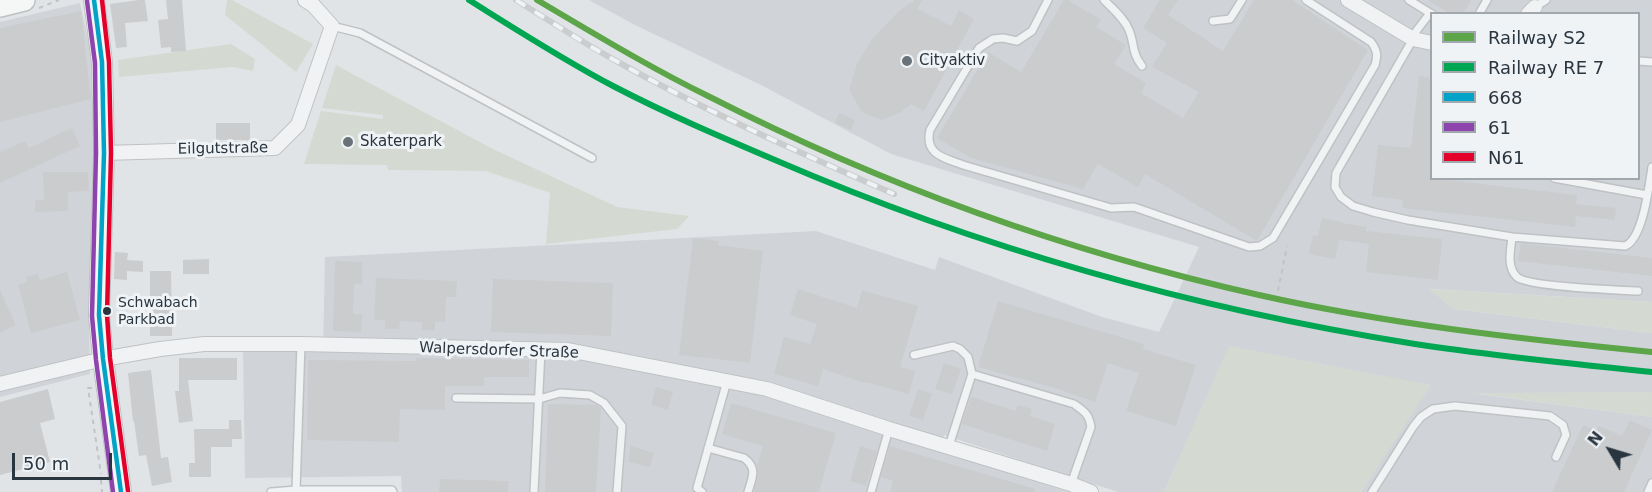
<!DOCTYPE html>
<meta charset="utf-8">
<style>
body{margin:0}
#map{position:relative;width:1652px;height:492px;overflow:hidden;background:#e1e4e6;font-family:"DejaVu Sans",sans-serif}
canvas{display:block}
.legend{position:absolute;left:1430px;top:12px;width:210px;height:168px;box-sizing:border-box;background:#eff3f6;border:2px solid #a0a7ad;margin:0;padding:8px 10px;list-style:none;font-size:18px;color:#29353f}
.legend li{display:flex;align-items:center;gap:12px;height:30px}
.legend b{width:30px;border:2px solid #a0a7ad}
.north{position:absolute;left:1580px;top:420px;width:60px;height:60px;-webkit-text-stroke:4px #eff3f6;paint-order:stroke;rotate:308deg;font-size:16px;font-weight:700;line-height:24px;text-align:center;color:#29353f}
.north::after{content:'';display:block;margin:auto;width:21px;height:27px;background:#29353f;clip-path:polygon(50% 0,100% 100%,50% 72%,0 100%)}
.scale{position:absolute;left:12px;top:453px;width:100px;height:27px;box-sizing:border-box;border:3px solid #29353f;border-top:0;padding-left:8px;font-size:18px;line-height:21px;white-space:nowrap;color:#29353f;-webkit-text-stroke:4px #eff3f6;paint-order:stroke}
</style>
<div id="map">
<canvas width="1652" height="492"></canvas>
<ul class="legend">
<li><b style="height:8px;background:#5ca548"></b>Railway S2</li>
<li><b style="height:8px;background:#00a651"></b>Railway RE 7</li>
<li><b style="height:8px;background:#02a3c7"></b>668</li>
<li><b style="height:8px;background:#8e44ad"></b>61</li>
<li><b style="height:8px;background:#e4002b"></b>N61</li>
</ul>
<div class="north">N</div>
<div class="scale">50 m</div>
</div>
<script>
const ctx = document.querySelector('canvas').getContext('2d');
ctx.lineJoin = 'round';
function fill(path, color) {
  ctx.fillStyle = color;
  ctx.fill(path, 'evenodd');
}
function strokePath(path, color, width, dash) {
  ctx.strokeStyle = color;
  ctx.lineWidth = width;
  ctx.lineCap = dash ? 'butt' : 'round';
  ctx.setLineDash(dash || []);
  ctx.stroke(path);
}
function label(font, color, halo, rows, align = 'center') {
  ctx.font = font + ' "DejaVu Sans",sans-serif';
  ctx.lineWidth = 6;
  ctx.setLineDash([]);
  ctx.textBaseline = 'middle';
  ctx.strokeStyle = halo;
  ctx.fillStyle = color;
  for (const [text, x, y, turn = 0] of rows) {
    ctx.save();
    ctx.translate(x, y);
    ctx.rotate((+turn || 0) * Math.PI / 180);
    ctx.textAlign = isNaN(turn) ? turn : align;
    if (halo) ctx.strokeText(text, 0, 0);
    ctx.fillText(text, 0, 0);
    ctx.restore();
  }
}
const built = new Path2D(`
 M 589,0 L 1652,0 L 1652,302 L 1430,289 L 1454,309 L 1652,333 L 1652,392 L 1478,394 L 1652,417 L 1652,492 L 1361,492 L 1430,385 L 1226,355 L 1164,492 L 1118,492 L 944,435 L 938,450 L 1068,492 L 402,492 L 401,476 L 245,478 L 243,351 L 323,352 L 325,257 L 816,231 L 935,270 L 939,257 L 1102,317 L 1159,332 L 1199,247 L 891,154 L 763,86 L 635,25 ZM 1432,14 L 1638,14 L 1638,178 L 1432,178 Z
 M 80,3 L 92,58 L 95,148 L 89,323 L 90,374 L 0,397 L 0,22 Z`);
const green = new Path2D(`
 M 227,0 L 232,0 L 313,44 L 296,72 L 225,15 Z
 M 231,44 L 255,59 L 253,71 L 233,67 L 119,77 L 118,60 Z
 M 336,65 L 493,149 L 617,207 L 689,216 L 677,229 L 546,244 L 550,193 L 486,171 L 388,170 L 387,165 L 304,164 L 321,111 L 383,119 L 383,115 L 322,108 Z
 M 1428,289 L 1652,302 L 1652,333 L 1454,309 Z
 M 1229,346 L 1431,385 L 1361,492 L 1164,492 Z
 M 1652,392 L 1652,417 L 1472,393 Z`);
const building = new Path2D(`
 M 139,0 L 145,0 L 148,21 L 125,23 L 127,47 L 116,48 L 110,4 Z
 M 166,0 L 182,0 L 186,51 L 171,52 L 171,47 L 161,48 L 158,20 L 168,19 Z
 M 915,0 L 922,0 L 917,9 L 951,26 L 959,10 L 974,19 L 924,111 L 911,104 L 901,112 L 882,120 L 862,112 L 849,90 L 857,64 L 872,39 L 899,11 Z
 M 1064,0 L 1068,0 L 1101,20 L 1096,27 L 1126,45 L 1114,64 L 1146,83 L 1141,93 L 1183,118 L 1199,92 L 1152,67 L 1167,43 L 1143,28 L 1160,0 L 1178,0 L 1168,15 L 1223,51 L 1254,0 L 1292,0 L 1368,50 L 1257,241 L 1145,174 L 1138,187 L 1098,164 L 1083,189 L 971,158 L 937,138 L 988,52 L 1021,72 Z
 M 1428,0 L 1471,0 L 1463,14 L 1450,14 Z
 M 81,11 L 91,99 L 0,122 L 0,28 Z
 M 1419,76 L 1431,78 L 1431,178 L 1447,178 L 1447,180 L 1577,195 L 1576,204 L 1616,208 L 1615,220 L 1576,216 L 1575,227 L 1402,208 L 1403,200 L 1372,196 L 1378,145 L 1411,148 Z
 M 839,113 L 855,120 L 851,130 L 835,123 Z
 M 216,123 L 250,123 L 250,140 L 216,140 Z
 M 72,128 L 80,146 L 0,183 L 0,152 L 25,141 L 29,148 Z
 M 43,172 L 88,172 L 89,191 L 68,192 L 68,211 L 35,212 L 35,200 L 44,200 Z
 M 1322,218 L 1342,222 L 1342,223 L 1367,227 L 1366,231 L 1442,239 L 1438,280 L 1366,272 L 1369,244 L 1339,240 L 1335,259 L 1309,254 L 1313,235 L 1318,236 Z
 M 693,238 L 719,241 L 718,245 L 763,251 L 750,363 L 679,355 Z
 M 1521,243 L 1652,258 L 1652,276 L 1518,261 Z
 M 115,252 L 128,253 L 127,260 L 143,261 L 143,272 L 127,271 L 127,280 L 114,279 Z
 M 209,259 L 209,274 L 183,274 L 183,260 Z
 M 335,261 L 362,262 L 362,284 L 354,284 L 353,314 L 362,314 L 361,332 L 333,331 Z
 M 150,271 L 171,271 L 172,336 L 150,336 Z
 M 67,272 L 80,320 L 31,333 L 18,285 L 27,282 L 26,277 L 38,274 L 40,280 Z
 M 376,278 L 457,281 L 456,297 L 446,297 L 445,322 L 435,322 L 435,330 L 422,330 L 422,322 L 400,321 L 399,329 L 385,329 L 385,320 L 374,320 Z
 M 493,279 L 613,283 L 611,336 L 491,332 Z
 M 798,289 L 857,308 L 862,290 L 918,306 L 900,367 L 915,371 L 909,394 L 866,382 L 865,383 L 823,369 L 818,386 L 774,374 L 784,337 L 810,344 L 817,324 L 790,315 Z
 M 0,290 L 16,325 L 0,333 Z
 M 998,301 L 1144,344 L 1143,349 L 1196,365 L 1176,426 L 1126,411 L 1139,373 L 1108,363 L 1095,402 L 1055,388 L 978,367 Z
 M 179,358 L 237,358 L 237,380 L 188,380 L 193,421 L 179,423 L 175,391 L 179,391 Z
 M 416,358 L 529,360 L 529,377 L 484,377 L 484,386 L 445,386 L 445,410 L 400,409 L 399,442 L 307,440 L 308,360 L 416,361 Z
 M 944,363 L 961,369 L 952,394 L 935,389 Z
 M 151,370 L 161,458 L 168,457 L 172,482 L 152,486 L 146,455 L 139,456 L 134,421 L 133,421 L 128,373 Z
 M 656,387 L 673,392 L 668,410 L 651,405 Z
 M 48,389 L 55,419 L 40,423 L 50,462 L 0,475 L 0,402 Z
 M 918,389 L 932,394 L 923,420 L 909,416 Z
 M 971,397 L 1016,411 L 1018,405 L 1032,409 L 1030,416 L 1055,424 L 1047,451 L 962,424 Z
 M 731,403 L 836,433 L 819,492 L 754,492 L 758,474 L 757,466 L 763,446 L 722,434 Z
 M 548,404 L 596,405 L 601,408 L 596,492 L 545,492 Z
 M 229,420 L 241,420 L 242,439 L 232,439 L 232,447 L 211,447 L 211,477 L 189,477 L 189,463 L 195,463 L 194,429 L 229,429 Z
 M 1630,420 L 1652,430 L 1624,492 L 1552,492 L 1583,425 L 1596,431 L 1599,426 L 1622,436 Z
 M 630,446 L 654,453 L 650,467 L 629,462 Z
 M 860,446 L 877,451 L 866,486 L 850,481 Z
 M 890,446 L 1035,489 L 1035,492 L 890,492 L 893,481 L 881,477 Z
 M 440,479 L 509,481 L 508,492 L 439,492 Z`);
const path = new Path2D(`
 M 39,8 L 59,0
 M 1278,291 L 1287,246
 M 92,388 L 88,388 L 101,474
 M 101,480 L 102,492`);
const lane = new Path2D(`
 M 1048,0 L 1032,31 L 1017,41 L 1003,38 L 993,39 L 979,48 L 930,130 C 924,155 945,158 963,165 L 1111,208 L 1134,207 L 1249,247 L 1260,246 L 1273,238 L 1375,65 C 1378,55 1377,50 1371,42 L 1306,0
 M 1104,0 C 1113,9 1124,18 1129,30 C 1135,44 1131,52 1142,66
 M 1409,0 L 1430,13
 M 1535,7 L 1546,0
 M 1479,14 L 1487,0
 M 1213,21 L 1230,19 L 1242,0
 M 332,26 L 360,33 L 592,158
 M 1411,38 L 1430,13 L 1432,14
 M 1413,39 L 1336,173 L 1335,187 L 1341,197 L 1353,206 L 1373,212 L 1408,220 L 1512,237 L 1625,246 C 1643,239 1649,186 1652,167
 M 1638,61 L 1652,62
 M 1554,178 L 1647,195
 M 1512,237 C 1511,249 1506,267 1517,277 C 1528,287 1618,290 1638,291
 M 914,355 L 953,346 L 960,349 L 968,357 L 972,374 L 1074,404 C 1085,412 1089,414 1091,427 L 1071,484
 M 456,398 L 539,399 L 560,393 L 590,395 L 604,403 L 622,426 L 617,492
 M 949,446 L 972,374
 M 708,448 L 744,458 C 758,468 752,478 748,492
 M 296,490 L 301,344
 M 271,492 L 296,490 L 392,490 L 393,492
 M 534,492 L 541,350
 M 702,492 L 697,488 L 727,381
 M 871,492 L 889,429
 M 1372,492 L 1413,427 L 1421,417 L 1433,409 L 1455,406 L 1550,416 L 1563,425 L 1566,435 L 1556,457
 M 1648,492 L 1652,483`);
const street = new Path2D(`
 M 1348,0 L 1413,39 L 1432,43
 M 1528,14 L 1535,7
 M 104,153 L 275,148 L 298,125 L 332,26 L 313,5 L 305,0
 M 0,384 L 103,359 L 160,349 L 204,344 L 301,344 L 568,350 L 767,389 L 889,429 L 1071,484 L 1091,492`);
const secondary = new Path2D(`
 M 94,0 L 102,62 L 104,153 L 99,315 L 103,359 L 121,492`);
const primary = new Path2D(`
 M 0,6 L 24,0`);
const rail = new Path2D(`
 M 516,0 C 550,21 583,43 618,62 C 707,112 801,153 894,194`);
const bus1 = new Path2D(`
 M 94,0 L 102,62 L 104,153 L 99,315 L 103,359 L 121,492`);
const bus2 = new Path2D(`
 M 87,1 L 95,63 L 96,153 L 92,316 L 96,360 L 113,492`);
const bus3 = new Path2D(`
 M 102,0 L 109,62 L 111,153 L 107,315 L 110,358 L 128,491`);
const rail1 = new Path2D(`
 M 537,0 C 593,33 649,67 708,96 C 882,185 1068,252 1259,295 C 1388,324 1520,339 1652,352`);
const rail2 = new Path2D(`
 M 469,0 C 517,30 565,61 615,87 C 667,114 721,137 775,160 C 979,248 1195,309 1415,344 C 1493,356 1573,364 1652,372`);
const markers = [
 [907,61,6,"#697279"],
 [348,142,6,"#697279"],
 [107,311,5,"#29353f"]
];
const busNames = [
 ["Schwabach",118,303],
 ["Parkbad",118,320]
];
const poiNames = [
 ["Cityaktiv",919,61],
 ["Skaterpark",360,142]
];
const streetNames = [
 ["Eilgutstraße",223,149,-1],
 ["Walpersdorfer Straße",499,351,2]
];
fill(built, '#d0d4d9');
fill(green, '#d4dad2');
fill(building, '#caccce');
strokePath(lane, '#bfc2c4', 10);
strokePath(street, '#bfc2c4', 16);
strokePath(secondary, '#bfc2c4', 22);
strokePath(primary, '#bec1c3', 24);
strokePath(path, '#c0c4c7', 2, [4.5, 4.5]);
strokePath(lane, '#f1f2f3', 7);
strokePath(street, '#f1f2f3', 14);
strokePath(secondary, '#f5f6f6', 20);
strokePath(primary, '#f5f6f6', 21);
strokePath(rail, '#caccce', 6);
strokePath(rail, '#eff3f6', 4, [11]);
strokePath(bus1, '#02a3c7', 4.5);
strokePath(bus2, '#8e44ad', 4.5);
strokePath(bus3, '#e4002b', 4.5);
strokePath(rail1, '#5ca548', 6);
strokePath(rail2, '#00a651', 6);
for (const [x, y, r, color] of markers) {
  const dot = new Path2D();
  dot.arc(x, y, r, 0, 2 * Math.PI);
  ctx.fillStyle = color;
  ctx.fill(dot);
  strokePath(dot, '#eff3f6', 2);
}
label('14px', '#29353f', '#eff3f6', busNames, 'left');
label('15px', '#29353f', '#eff3f6', poiNames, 'left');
label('15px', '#29353f', '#eff3f6', streetNames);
</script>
